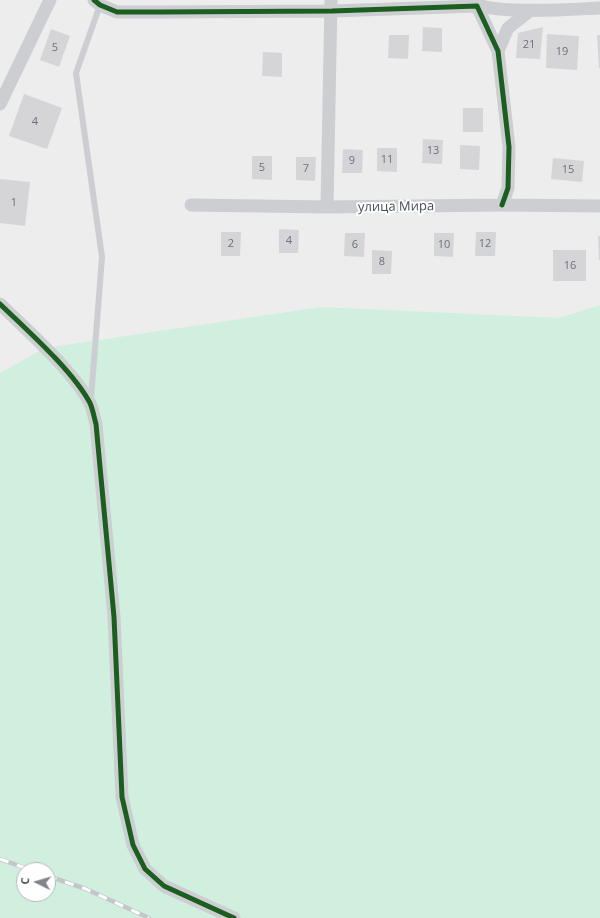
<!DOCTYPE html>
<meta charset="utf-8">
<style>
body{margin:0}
#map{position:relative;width:600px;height:918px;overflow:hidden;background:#eeeded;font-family:"Open Sans",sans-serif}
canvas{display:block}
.north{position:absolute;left:16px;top:862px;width:40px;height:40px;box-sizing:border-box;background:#fff;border:1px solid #b4b8bd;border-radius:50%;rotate:275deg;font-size:11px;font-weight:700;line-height:16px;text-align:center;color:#444d5b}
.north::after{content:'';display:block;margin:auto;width:14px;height:18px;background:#80858e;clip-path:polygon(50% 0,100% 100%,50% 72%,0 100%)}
</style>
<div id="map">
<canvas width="600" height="918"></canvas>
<div class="north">С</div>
</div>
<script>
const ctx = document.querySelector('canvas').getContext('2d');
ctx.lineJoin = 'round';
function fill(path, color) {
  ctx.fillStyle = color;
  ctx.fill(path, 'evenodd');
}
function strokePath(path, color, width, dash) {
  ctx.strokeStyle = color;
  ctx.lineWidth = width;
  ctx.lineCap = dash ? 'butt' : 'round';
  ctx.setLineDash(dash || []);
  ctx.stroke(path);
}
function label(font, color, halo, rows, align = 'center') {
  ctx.font = font + ' "Open Sans",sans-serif';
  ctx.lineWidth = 4;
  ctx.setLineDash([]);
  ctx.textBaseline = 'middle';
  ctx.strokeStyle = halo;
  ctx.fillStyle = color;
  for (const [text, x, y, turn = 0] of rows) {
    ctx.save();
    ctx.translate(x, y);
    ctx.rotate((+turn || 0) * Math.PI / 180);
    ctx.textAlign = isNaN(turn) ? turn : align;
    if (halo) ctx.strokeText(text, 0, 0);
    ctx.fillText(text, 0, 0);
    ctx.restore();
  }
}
const green = new Path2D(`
 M 600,305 L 600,918 L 0,918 L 0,373 L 45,348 L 321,307 L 559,318 ZM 24,870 L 48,870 L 48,894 L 24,894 Z`);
const building = new Path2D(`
 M 423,27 L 442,28 L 442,52 L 422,51 Z
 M 543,27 L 540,59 L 516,58 L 518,33 Z
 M 51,29 L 70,36 L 59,67 L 40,60 Z
 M 547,34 L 579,36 L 577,70 L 546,68 Z
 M 389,35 L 409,35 L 408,59 L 388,58 Z
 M 597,35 L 600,35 L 600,68 L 599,68 Z
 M 263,52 L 282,53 L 282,77 L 262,76 Z
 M 24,94 L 62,108 L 47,149 L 9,136 Z
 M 463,108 L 483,108 L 483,132 L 463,132 Z
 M 423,139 L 443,140 L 442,164 L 422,163 Z
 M 460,145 L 480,146 L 479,170 L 460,169 Z
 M 377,148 L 397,148 L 397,172 L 377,171 Z
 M 343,149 L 363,150 L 362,173 L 342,173 Z
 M 252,156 L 272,156 L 272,180 L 252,179 Z
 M 296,157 L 316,157 L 315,181 L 296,180 Z
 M 553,158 L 584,161 L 582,182 L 551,179 Z
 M 0,179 L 30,182 L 25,226 L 0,223 Z
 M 279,229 L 299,230 L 298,253 L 279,253 Z
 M 221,232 L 241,232 L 240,256 L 221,256 Z
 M 476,232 L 496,232 L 495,256 L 475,256 Z
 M 345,233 L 365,233 L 364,257 L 344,256 Z
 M 434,233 L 454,233 L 453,257 L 434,256 Z
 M 598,236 L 600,236 L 600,260 L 599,260 Z
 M 372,250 L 392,251 L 391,274 L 372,274 Z
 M 553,250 L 586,250 L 586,281 L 553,281 Z`);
const lane = new Path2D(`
 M 91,399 L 102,257 L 76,73 L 100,5`);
const street = new Path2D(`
 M 94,0 L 100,5 L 117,12 L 160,12 L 332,11 L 477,6 L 498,51 L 509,147 L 508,188 L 502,205
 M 472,1 C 488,16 575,9 600,8
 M 498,51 L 508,28 L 531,10
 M 0,104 L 50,0
 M 191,205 L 327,207 L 502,205 L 600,206
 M 327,207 L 331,0
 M 0,304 C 28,331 72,370 90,403 C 93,410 94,417 96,424 L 114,617 L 122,797 L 133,845 L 145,869 L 164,886 L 234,918`);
const rail = new Path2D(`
 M 0,859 L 31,870
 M 48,876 L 86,889 L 149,918`);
const cycleway = new Path2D(`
 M 94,0 L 100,5 L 117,12 L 160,12 L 332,11 L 477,6 L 498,51 L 509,147 L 508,188 L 502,205
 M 0,304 C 28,331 72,370 90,403 C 93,410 94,417 96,424 L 114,617 L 122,797 L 133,845 L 145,869 L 164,886 L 234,918`);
const numberNames = [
 ["21",529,45],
 ["5",55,48],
 ["19",562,52],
 ["4",35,122],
 ["13",433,151],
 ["11",387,160],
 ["9",352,161],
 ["5",262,168],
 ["7",306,169],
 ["15",568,170],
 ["1",14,203],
 ["4",289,241],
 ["2",231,244],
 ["12",485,244],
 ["6",355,245],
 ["10",444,245],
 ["8",382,262],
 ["16",570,266]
];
const streetNames = [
 ["улица Мира",396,207,-1]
];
fill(green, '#d0efdf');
fill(building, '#d5d5d7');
strokePath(lane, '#ccced1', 6);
strokePath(street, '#ccced1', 13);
strokePath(rail, '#c4c6c9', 4.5);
strokePath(rail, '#fff', 3, [9]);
strokePath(cycleway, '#1b5e20', 5);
label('11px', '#6a707b', null, numberNames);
label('13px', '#444d5b', '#fff', streetNames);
</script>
